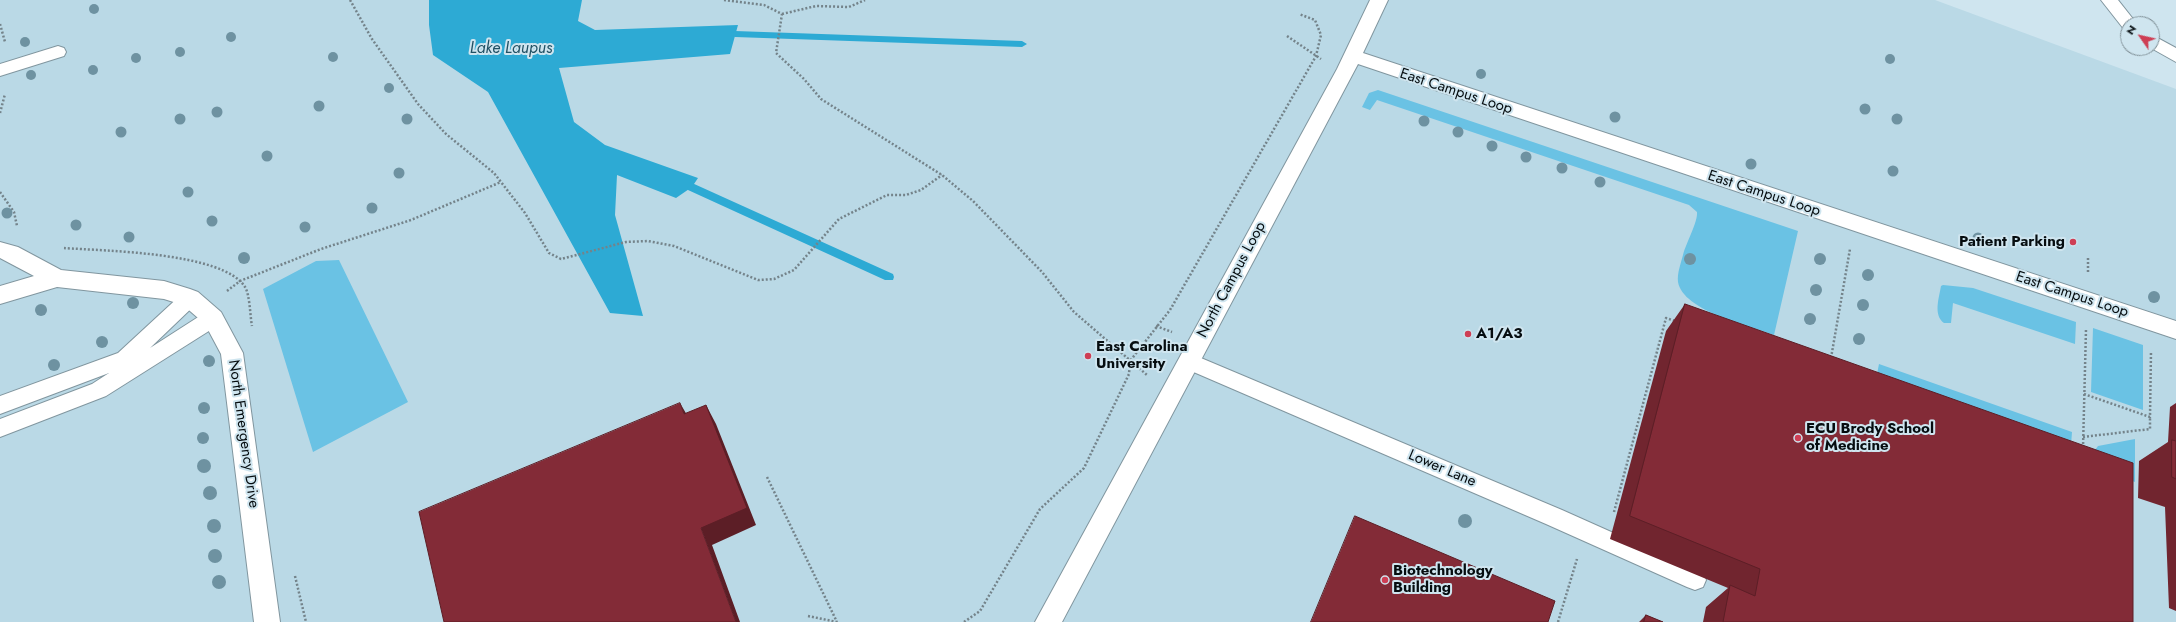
<!DOCTYPE html>
<style>
body{margin:0}
#map{position:relative;width:2176px;height:622px;overflow:hidden;background:#cfe5ef;font-family:Jost,sans-serif}
canvas{display:block}
.north{position:absolute;left:2120px;top:16px;width:40px;height:40px;box-sizing:border-box;background:#cfe5ef;border:1px solid #7f8f96;border-radius:50%;rotate:304deg;font-size:11px;font-weight:700;line-height:16px;text-align:center;color:#060d10}
.north::after{content:'';display:block;margin:auto;width:14px;height:18px;background:#ce3e54;clip-path:polygon(50% 0,100% 100%,50% 72%,0 100%)}
</style>
<div id="map">
<canvas width="2176" height="622"></canvas>
<div class="north">N</div>
</div>
<script>
const ctx = document.querySelector('canvas').getContext('2d');
ctx.lineJoin = 'round';
function fill(path, color) {
  ctx.fillStyle = color;
  ctx.fill(path, 'evenodd');
}
function strokePath(path, color, width, dash) {
  ctx.strokeStyle = color;
  ctx.lineWidth = width;
  ctx.lineCap = dash ? 'butt' : 'round';
  ctx.setLineDash(dash || []);
  ctx.stroke(path);
}
function label(font, color, halo, rows, align = 'center') {
  ctx.font = font + ' Jost,sans-serif';
  ctx.lineWidth = 4;
  ctx.setLineDash([]);
  ctx.textBaseline = 'middle';
  ctx.strokeStyle = halo;
  ctx.fillStyle = color;
  for (const [text, x, y, turn = 0] of rows) {
    ctx.save();
    ctx.translate(x, y);
    ctx.rotate((+turn || 0) * Math.PI / 180);
    ctx.textAlign = isNaN(turn) ? turn : align;
    if (halo) ctx.strokeText(text, 0, 0);
    ctx.fillText(text, 0, 0);
    ctx.restore();
  }
}
const built = new Path2D(`
 M 0,0 L 1935,0 L 2176,89 L 2176,622 L 0,622 Z`);
const green = new Path2D(`
 M 1378,90 L 1798,231 L 1774,335 C 1750,326 1683,311 1678,282 C 1677,273 1681,263 1683,255 C 1686,243 1698,222 1697,212 L 1689,205 L 1377,100 L 1370,110 L 1362,107 L 1369,93 Z
 M 339,260 L 408,402 L 313,452 L 263,289 L 316,261 Z
 M 1943,285 L 1973,288 L 2076,322 L 2075,344 L 1953,303 L 1951,323 L 1944,323 C 1933,315 1939,298 1941,286 Z
 M 2093,328 L 2143,345 L 2143,410 L 2091,392 Z
 M 1879,364 L 2072,432 L 2070,459 L 1874,389 Z
 M 2135,439 L 2135,482 L 2130,480 L 2093,453 L 2098,446 Z`);
const water = new Path2D(`
 M 429,0 L 582,0 L 578,21 L 595,30 L 738,25 L 730,54 L 559,68 L 574,122 L 605,145 L 698,178 L 692,187 L 676,198 L 617,175 L 615,215 L 643,316 L 610,313 L 488,92 L 433,55 L 429,25 Z`);
const stream = new Path2D(`
 M 735,31 L 1022,41 L 1027,44 L 1022,47 L 735,37 L 730,34 Z
 M 692,183 L 893,274 L 894,277 L 893,280 L 885,280 L 688,190 L 687,187 Z`);
const path = new Path2D(`
 M 350,0 L 372,39 L 418,104 L 446,134 L 494,173 L 525,213 L 549,253 L 561,259 L 626,242 L 648,241 L 674,246 L 758,280 L 774,279 L 794,270 L 839,219 L 887,195 L 906,195 L 921,190 L 942,175
 M 724,0 L 764,5 L 782,14 L 776,53 L 804,79 L 821,99 L 942,175 L 973,201 L 1042,272 L 1074,312 L 1147,375
 M 782,14 L 816,6 L 849,7 L 865,0
 M 0,24 L 5,42
 M 1287,36 L 1321,59
 M 0,113 L 5,94
 M 0,192 L 14,212 L 17,226
 M 64,248 C 104,251 223,252 245,287 C 250,295 250,316 252,326
 M 2088,258 L 2088,272
 M 227,291 L 240,281 L 321,249 L 411,220 L 501,182
 M 1156,326 L 1172,332
 M 1831,358 L 1850,249
 M 2084,394 L 2150,417 L 2151,351
 M 2083,437 L 2150,429 L 2150,417
 M 2083,448 L 2086,329
 M 767,477 L 837,622
 M 1614,512 L 1666,318 L 1675,321
 M 295,576 L 306,622
 M 808,616 L 837,622
 M 964,622 L 980,611 L 1040,509 L 1084,468 L 1129,374 L 1130,361 L 1170,310 L 1316,56 L 1321,35 L 1315,20 L 1299,14
 M 1558,622 L 1577,559`);
const service = new Path2D(`
 M 2101,0 L 2118,0 L 2137,24 L 2128,24 L 2128,29 L 2123,28 Z
 M 2152,35 L 2176,48 L 2176,62 L 2151,48 Z
 M 58,46 L 64,48 L 66,52 L 64,56 L 0,76 L 0,64 Z
 M 190,290 L 197,293 L 199,298 L 197,303 L 150,348 L 206,312 L 213,310 L 220,312 L 223,318 L 220,324 L 106,396 L 0,437 L 0,419 L 92,384 L 109,373 L 0,414 L 0,396 L 118,353 L 183,293 Z
 M 1189,353 L 1562,510 L 1703,573 L 1706,580 L 1703,587 L 1695,590 L 1687,587 L 1546,524 L 1182,367 L 1179,361 L 1182,355 Z`);
const minor = new Path2D(`
 M 1370,0 L 1388,0 L 1363,53 L 2176,321 L 2176,339 L 1358,64 L 1062,622 L 1035,622 L 1337,69 Z
 M 0,242 L 18,247 L 61,270 L 164,281 L 190,289 L 198,292 L 221,312 L 243,353 L 280,622 L 254,622 L 221,354 L 205,324 L 183,305 L 164,299 L 57,287 L 0,304 L 0,286 L 34,276 L 0,258 Z`);
const trees = [
 [94,9,5],
 [231,37,5],
 [25,42,5],
 [180,52,5],
 [333,57,5],
 [136,58,5],
 [1890,59,5],
 [93,70,5],
 [1481,74,5],
 [31,75,5],
 [389,88,5],
 [319,106,5.5],
 [1865,109,5.5],
 [217,112,5.5],
 [1615,117,5.5],
 [180,119,5.5],
 [407,119,5.5],
 [1897,119,5.5],
 [1424,121,5.5],
 [121,132,5.5],
 [1458,132,5.5],
 [1492,146,5.5],
 [267,156,5.5],
 [1526,157,5.5],
 [1751,164,5.5],
 [1562,168,5.5],
 [1893,171,5.5],
 [399,173,5.5],
 [1600,182,5.5],
 [188,192,5.5],
 [372,208,5.5],
 [7,213,5.5],
 [212,221,5.5],
 [76,225,5.5],
 [305,227,5.5],
 [129,237,5.5],
 [1978,238,5.5],
 [244,258,6],
 [1690,259,6],
 [1820,259,6],
 [1868,275,6],
 [1816,290,6],
 [2154,297,6],
 [133,303,6],
 [1863,305,6],
 [41,310,6],
 [1810,319,6],
 [1859,339,6],
 [102,342,6],
 [209,361,6],
 [54,365,6],
 [204,408,6],
 [203,438,6],
 [204,466,7],
 [210,493,7],
 [1465,521,7],
 [214,526,7],
 [215,556,7],
 [219,582,7]
];
const wall = new Path2D(`
 M 1685,304 L 2133,622 L 1703,622 L 1706,607 L 1728,588 L 1610,539 L 1666,331 Z
 M 2176,403 L 2176,611 L 2169,608 L 2165,507 L 2138,498 L 2139,461 L 2168,442 L 2170,407 Z
 M 1646,615 L 1663,622 L 1639,622 Z`);
const shadedWall = new Path2D(`
 M 680,403 L 691,422 L 684,414 Z
 M 706,405 L 716,424 L 756,525 L 712,545 L 740,622 L 736,622 L 701,528 Z`);
const building = new Path2D(`
 M 1685,304 L 2133,463 L 2133,622 L 1723,622 L 1730,585 L 1755,596 L 1760,569 L 1630,516 Z
 M 680,403 L 684,414 L 706,405 L 747,508 L 701,528 L 736,622 L 444,622 L 419,512 Z
 M 2172,440 L 2176,441 L 2176,479 L 2172,477 Z
 M 1355,516 L 1555,601 L 1548,622 L 1311,622 Z
 M 1646,615 L 1663,622 L 1644,622 Z`);
const markers = [
 [2073,242,4,"#ce3e54"],
 [1468,334,4,"#ce3e54"],
 [1088,356,4,"#ce3e54"],
 [1798,438,4,"#ce3e54"],
 [1385,580,4,"#ce3e54"]
];
const streetNames = [
 ["East Campus Loop",1456,92,18],
 ["East Campus Loop",1764,194,18],
 ["North Campus Loop",1232,280,-62],
 ["East Campus Loop",2072,295,18],
 ["North Emergency Drive",243,434,82],
 ["Lower Lane",1442,469,23]
];
const poiNames = [
 ["Patient Parking",2065,242,"right"],
 ["A1/A3",1476,334],
 ["East Carolina",1096,347],
 ["University",1096,364],
 ["ECU Brody School",1806,429],
 ["of Medicine",1806,446],
 ["Biotechnology",1393,571],
 ["Building",1393,588]
];
const waterNames = [
 ["Lake Laupus",511,49]
];
fill(built, '#bad9e6');
fill(green, '#6ac2e4');
fill(water, '#2daad4');
fill(stream, '#2daad4');
strokePath(service, '#81969f', 2);
strokePath(minor, '#81969f', 2);
strokePath(path, '#74838a', 2.5, [2, 2]);
fill(service, '#fff');
fill(minor, '#fff');
ctx.fillStyle = '#6e92a1';
for (const [x, y, r] of trees) {
  ctx.beginPath();
  ctx.arc(x, y, r, 0, 2 * Math.PI);
  ctx.fill();
}
fill(wall, '#71252f');
fill(shadedWall, '#5c1e26');
fill(building, '#832b37');
strokePath(building, '#5c1e26', 1);
for (const [x, y, r, color] of markers) {
  const dot = new Path2D();
  dot.arc(x, y, r, 0, 2 * Math.PI);
  ctx.fillStyle = color;
  ctx.fill(dot);
  strokePath(dot, '#cfe5ef', 1.5);
}
label('15px', '#060d10', '#cfe5ef', streetNames);
label('bold 15px', '#060d10', '#cfe5ef', poiNames, 'left');
label('italic 16px', '#215164', '#cfe5ef', waterNames);
</script>
